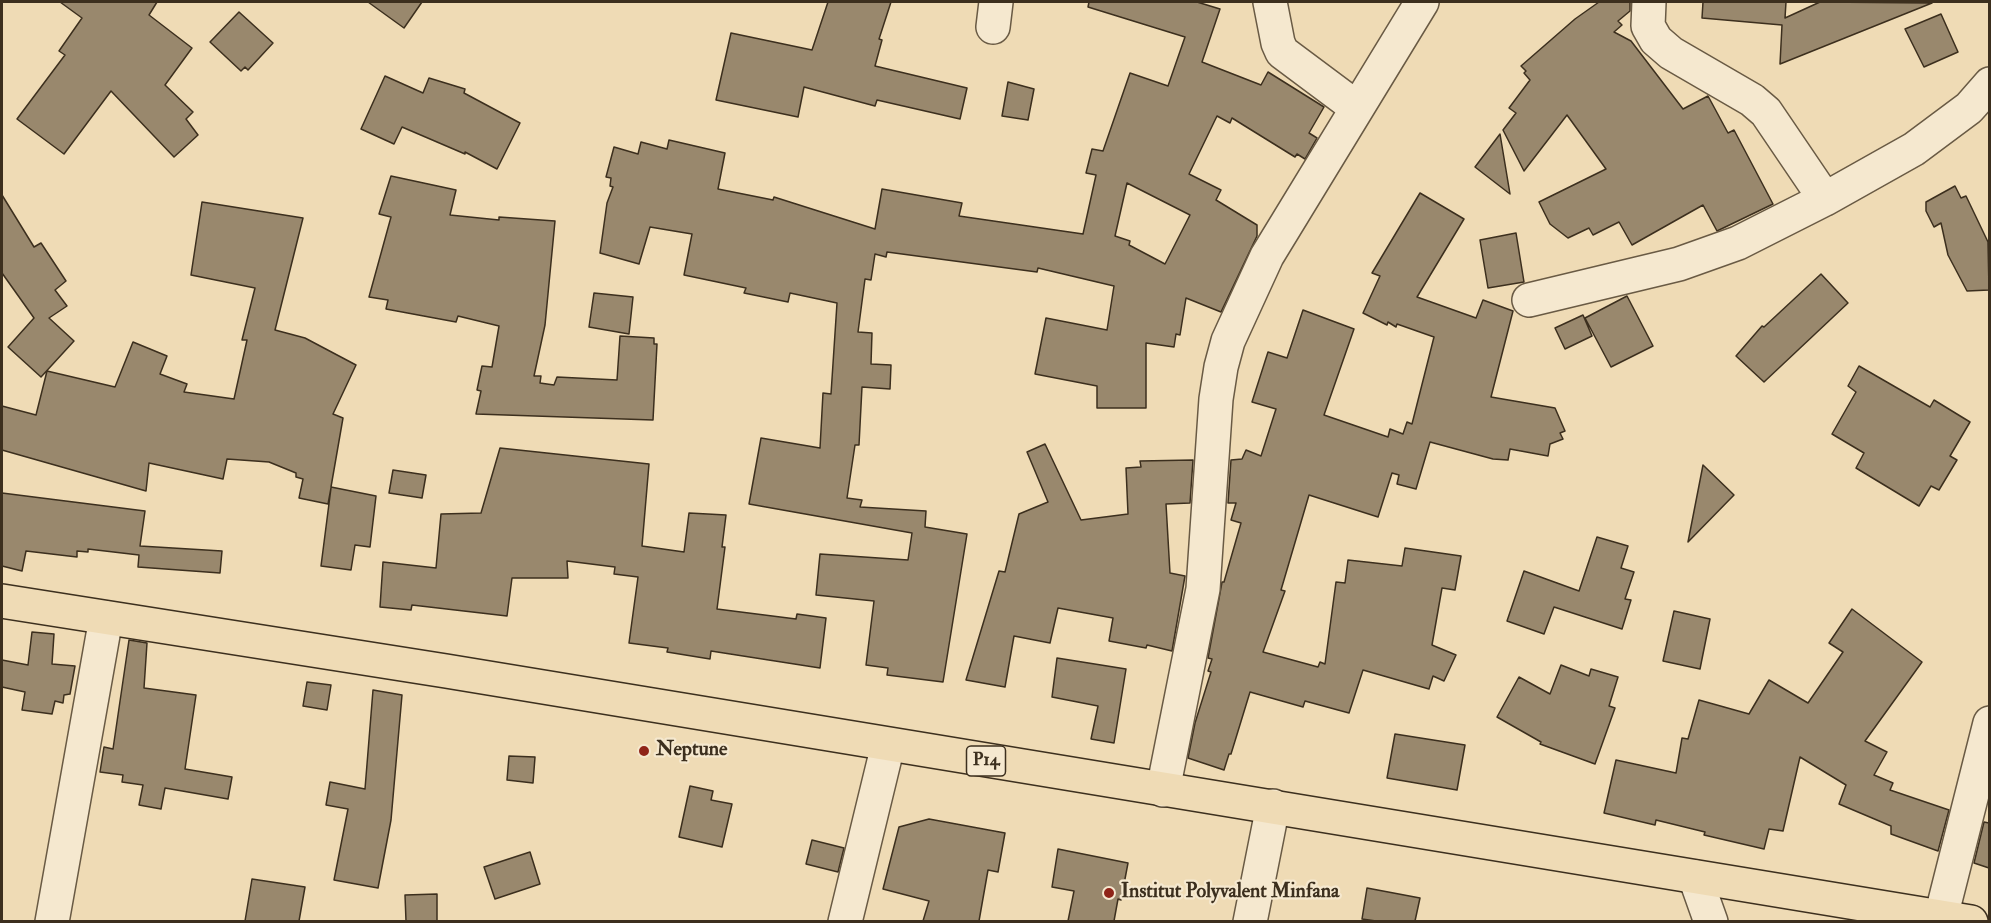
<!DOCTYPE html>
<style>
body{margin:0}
#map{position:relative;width:1991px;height:923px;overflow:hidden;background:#efdbb5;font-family:"IM FELL Double Pica",serif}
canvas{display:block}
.frame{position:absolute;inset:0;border:3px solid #3c2f1e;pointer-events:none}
</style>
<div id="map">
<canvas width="1991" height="923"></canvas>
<div class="frame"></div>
</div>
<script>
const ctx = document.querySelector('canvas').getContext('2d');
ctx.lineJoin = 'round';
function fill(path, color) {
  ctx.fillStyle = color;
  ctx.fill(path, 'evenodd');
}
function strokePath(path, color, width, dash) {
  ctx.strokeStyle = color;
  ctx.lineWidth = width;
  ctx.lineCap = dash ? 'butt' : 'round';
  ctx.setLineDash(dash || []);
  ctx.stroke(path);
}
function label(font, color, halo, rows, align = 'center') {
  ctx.font = font + ' "IM FELL Double Pica",serif';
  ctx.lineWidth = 4.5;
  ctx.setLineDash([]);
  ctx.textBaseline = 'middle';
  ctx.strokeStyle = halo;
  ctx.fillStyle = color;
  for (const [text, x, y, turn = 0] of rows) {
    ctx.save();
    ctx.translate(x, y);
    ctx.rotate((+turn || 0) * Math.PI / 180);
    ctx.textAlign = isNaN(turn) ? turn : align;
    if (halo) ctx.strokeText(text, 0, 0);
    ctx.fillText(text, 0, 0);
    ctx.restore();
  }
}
const building = new Path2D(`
 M 60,2 L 157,2 L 149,15 L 192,48 L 165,85 L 193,112 L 186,119 L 198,135 L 174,157 L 111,91 L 64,154 L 17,119 L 65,55 L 59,51 L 82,18 Z
 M 368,2 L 422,2 L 404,28 Z
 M 828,2 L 891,2 L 879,39 L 882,40 L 875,66 L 967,88 L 960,119 L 877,100 L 875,106 L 804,87 L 798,117 L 716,100 L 731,33 L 812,50 Z
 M 1089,2 L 1197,2 L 1220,9 L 1202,62 L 1261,85 L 1268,72 L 1324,107 L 1309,133 L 1317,138 L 1305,159 L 1297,154 L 1295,157 L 1232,118 L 1230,123 L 1217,116 L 1189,174 L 1221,190 L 1216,200 L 1257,225 L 1257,236 L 1221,312 L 1186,298 L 1180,335 L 1176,334 L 1174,347 L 1146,343 L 1146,408 L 1097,408 L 1097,386 L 1035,374 L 1046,318 L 1107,330 L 1114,286 L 1038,268 L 1037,272 L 887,252 L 886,257 L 875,254 L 871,280 L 865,279 L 858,332 L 872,333 L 871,364 L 891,365 L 890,389 L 862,387 L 859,445 L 855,445 L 847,498 L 862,500 L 860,507 L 926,511 L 925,527 L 967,534 L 943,682 L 887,675 L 888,668 L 866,665 L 874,601 L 816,595 L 820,554 L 908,560 L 912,533 L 749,504 L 761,438 L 820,448 L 823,393 L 831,394 L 837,303 L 790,293 L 788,302 L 744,293 L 746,288 L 684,275 L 692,234 L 650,227 L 639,264 L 600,253 L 607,203 L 613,187 L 610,186 L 611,178 L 606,177 L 614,147 L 638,154 L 641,142 L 667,149 L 669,140 L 725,153 L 718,189 L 773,200 L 774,197 L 875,229 L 882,189 L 962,203 L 959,216 L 1083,234 L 1096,175 L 1086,173 L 1092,149 L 1103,151 L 1130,73 L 1168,86 L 1185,37 L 1088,7 ZM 1127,183 L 1190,215 L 1165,264 L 1129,245 L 1130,241 L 1115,236 Z
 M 1599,2 L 1630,2 L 1630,11 L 1618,21 L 1622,25 L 1614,32 L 1631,41 L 1683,109 L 1708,96 L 1728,133 L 1734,130 L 1773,204 L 1717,231 L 1703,205 L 1632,245 L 1619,222 L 1593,235 L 1589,228 L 1568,238 L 1550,224 L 1539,202 L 1606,169 L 1567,115 L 1524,171 L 1503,130 L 1516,113 L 1509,108 L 1530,80 L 1524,73 L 1526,71 L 1521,66 L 1575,19 Z
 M 1703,2 L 1786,2 L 1785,18 L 1820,2 L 1932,3 L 1780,64 L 1782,25 L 1702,18 Z
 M 239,12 L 273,43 L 248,70 L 245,67 L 241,71 L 210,42 Z
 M 1941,14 L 1958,52 L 1924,67 L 1905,29 Z
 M 385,76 L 423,93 L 429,78 L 465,89 L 464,93 L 520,123 L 497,169 L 465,152 L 465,154 L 402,127 L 394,144 L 361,129 Z
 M 1008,82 L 1034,89 L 1028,120 L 1002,116 Z
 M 1500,134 L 1510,194 L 1475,167 Z
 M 391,176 L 456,190 L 450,215 L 499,220 L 499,217 L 555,221 L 545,325 L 534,376 L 541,376 L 540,383 L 554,385 L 557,377 L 617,380 L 620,336 L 654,338 L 654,344 L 657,344 L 653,420 L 476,414 L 481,391 L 477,390 L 482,366 L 492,367 L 499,326 L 458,316 L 456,322 L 386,309 L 388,300 L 369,297 L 391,217 L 379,214 Z
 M 1955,186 L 1961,198 L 1966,196 L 1988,242 L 1989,290 L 1967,291 L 1948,255 L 1941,223 L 1934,227 L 1926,211 L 1926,202 Z
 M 1420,193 L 1464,219 L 1417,297 L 1476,318 L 1483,300 L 1513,311 L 1491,397 L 1555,408 L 1565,431 L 1560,433 L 1563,439 L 1550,444 L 1548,456 L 1510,449 L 1508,460 L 1493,459 L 1430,442 L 1416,489 L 1397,484 L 1399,475 L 1392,473 L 1378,517 L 1309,495 L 1281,590 L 1285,591 L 1263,652 L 1318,667 L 1320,662 L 1325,664 L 1336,582 L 1345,583 L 1348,560 L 1402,566 L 1405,548 L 1461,556 L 1455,590 L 1442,588 L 1432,645 L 1456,655 L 1444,681 L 1433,676 L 1429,689 L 1363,670 L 1349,713 L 1305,701 L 1303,707 L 1250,692 L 1231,754 L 1229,754 L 1224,770 L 1188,758 L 1195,723 L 1211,672 L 1208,671 L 1212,659 L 1208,658 L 1222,582 L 1224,582 L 1241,523 L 1231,520 L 1236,503 L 1228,503 L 1231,460 L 1242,459 L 1246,450 L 1261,456 L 1276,409 L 1252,402 L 1268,352 L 1287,358 L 1303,310 L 1354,329 L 1324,415 L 1388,437 L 1390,429 L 1403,434 L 1407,422 L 1412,424 L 1434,337 L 1397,324 L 1396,327 L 1388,322 L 1387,325 L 1363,313 L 1380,276 L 1372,273 Z
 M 2,195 L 34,247 L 41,243 L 66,281 L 55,290 L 67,306 L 49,318 L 74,341 L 41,377 L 8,347 L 34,318 L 2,273 Z
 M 202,202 L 303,218 L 275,330 L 305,338 L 356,365 L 333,414 L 343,418 L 331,487 L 376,496 L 370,547 L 355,545 L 351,570 L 321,566 L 331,488 L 328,504 L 299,498 L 303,479 L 296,477 L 296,473 L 269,462 L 227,459 L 223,479 L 149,463 L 146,491 L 2,450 L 2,406 L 36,415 L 47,371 L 115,387 L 133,342 L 167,356 L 160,374 L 187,384 L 184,392 L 234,399 L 247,340 L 242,340 L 255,288 L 191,275 Z
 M 1516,233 L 1524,282 L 1488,288 L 1480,240 Z
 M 1821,274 L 1848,303 L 1764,382 L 1736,356 L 1762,326 L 1764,327 Z
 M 594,293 L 633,297 L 629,334 L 589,327 Z
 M 1627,296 L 1653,346 L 1611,367 L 1585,318 Z
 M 1583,315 L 1592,336 L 1565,349 L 1555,328 Z
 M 1859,366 L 1930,407 L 1934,400 L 1970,422 L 1950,456 L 1957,460 L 1939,490 L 1931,486 L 1919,506 L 1856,468 L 1864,453 L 1832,434 L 1856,392 L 1848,386 Z
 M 1045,444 L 1081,520 L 1128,514 L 1126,468 L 1141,467 L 1140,461 L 1193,460 L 1190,503 L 1166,504 L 1170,573 L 1185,576 L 1172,651 L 1147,645 L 1146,648 L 1109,641 L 1113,618 L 1058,608 L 1050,643 L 1014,636 L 1005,687 L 966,680 L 999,571 L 1005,572 L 1019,514 L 1048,502 L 1027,452 Z
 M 500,448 L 649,464 L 642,546 L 684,552 L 689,513 L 726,515 L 722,547 L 725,547 L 717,609 L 796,619 L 797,614 L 826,618 L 820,668 L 711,651 L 710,659 L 667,652 L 668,648 L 629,643 L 638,577 L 614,574 L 615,567 L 567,561 L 568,578 L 512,578 L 507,616 L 412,605 L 411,610 L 380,607 L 383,562 L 436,568 L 441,514 L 481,513 Z
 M 1703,465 L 1734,495 L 1688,542 Z
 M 393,470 L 426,475 L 422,498 L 389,493 Z
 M 2,493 L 145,511 L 140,546 L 222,551 L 220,573 L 138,567 L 139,555 L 88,549 L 88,552 L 77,551 L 77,557 L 26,551 L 22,571 L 2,566 Z
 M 1597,537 L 1628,546 L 1621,568 L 1634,572 L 1625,599 L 1631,600 L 1622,629 L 1554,607 L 1544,634 L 1507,621 L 1524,571 L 1579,591 Z
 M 1852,609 L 1922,662 L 1865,741 L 1887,752 L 1874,775 L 1893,783 L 1890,790 L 1949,810 L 1938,851 L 1891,834 L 1891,826 L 1839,804 L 1846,785 L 1800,757 L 1783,831 L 1769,829 L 1764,849 L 1704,835 L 1705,832 L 1656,820 L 1655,825 L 1604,813 L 1616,760 L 1676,773 L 1682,738 L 1688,739 L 1699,700 L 1749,714 L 1769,680 L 1808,703 L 1843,652 L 1829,643 Z
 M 1674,611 L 1710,619 L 1700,669 L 1663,661 Z
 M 32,632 L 54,634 L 52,664 L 75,666 L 70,694 L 64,695 L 63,703 L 55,701 L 52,714 L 22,710 L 25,692 L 2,687 L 2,660 L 28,665 Z
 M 129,640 L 147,643 L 144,688 L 196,695 L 185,769 L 232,777 L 228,799 L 165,788 L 161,809 L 139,805 L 143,785 L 122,782 L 123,775 L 100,772 L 104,747 L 113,749 Z
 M 1057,658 L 1126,669 L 1114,743 L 1091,739 L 1098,706 L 1052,697 Z
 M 1561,665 L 1589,676 L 1591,669 L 1618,677 L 1609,706 L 1615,708 L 1595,764 L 1540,744 L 1541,742 L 1497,717 L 1519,677 L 1550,694 Z
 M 307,682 L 331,685 L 327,710 L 303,706 Z
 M 373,690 L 402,695 L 391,820 L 378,888 L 334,880 L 348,809 L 326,805 L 330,782 L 365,789 Z
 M 1395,734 L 1465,745 L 1457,790 L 1387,778 Z
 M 509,756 L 535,757 L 533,783 L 507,780 Z
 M 690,786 L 713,791 L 711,800 L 732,804 L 722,847 L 679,837 Z
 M 929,819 L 1005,833 L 998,872 L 988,870 L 979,921 L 923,921 L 929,901 L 883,889 L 899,827 Z
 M 1984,822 L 1989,823 L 1989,868 L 1974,863 Z
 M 812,840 L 844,848 L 838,872 L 806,864 Z
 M 1058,849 L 1128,863 L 1121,900 L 1118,899 L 1114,921 L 1068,921 L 1074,891 L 1052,887 Z
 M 530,852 L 540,884 L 495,899 L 484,867 Z
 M 252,879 L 305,887 L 299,921 L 245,921 Z
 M 1367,888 L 1420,898 L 1415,921 L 1376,921 L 1362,919 Z
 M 437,894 L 437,921 L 406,921 L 405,895 Z`);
const minor = new Path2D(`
 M 1270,2 L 1278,43 L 1282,52 L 1357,108
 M 1649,2 L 1648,26 L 1656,40 L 1671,53 L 1752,100 L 1766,112 L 1825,199
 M 993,27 L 996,2
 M 1529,300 L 1679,264 L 1738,243 L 1825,199 L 1914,149 L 1969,108 L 1990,84
 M 1163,790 L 1203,589 L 1216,399 L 1221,367 L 1228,341 L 1267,256 L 1422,2
 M 1695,877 L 1711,922
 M 1941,917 L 1990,723
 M 52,922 L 106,618
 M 845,922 L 888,745
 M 1250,922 L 1273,806`);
const major = new Path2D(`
 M 2,601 L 446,671 L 1971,922`);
const markers = [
 [644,751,6,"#8f2418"],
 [1109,893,6,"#8f2418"]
];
const shields = [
 [986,761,39]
];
const shieldNames = [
 ["P14",986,761]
];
const poiNames = [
 ["Neptune",656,751],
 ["Institut Polyvalent Minfana",1121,893]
];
fill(building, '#99886d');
strokePath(building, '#3c2f1e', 1.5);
strokePath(minor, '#695a44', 36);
strokePath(major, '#3c2f1e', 36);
strokePath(minor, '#f5e8cf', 33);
strokePath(major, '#efdbb5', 33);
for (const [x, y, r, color] of markers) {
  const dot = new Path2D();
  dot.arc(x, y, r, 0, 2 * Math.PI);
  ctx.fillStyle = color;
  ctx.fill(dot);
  strokePath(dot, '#f5e8cf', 2);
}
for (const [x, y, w] of shields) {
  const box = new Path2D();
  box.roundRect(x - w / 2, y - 15, w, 30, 4.5);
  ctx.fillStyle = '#f5e8cf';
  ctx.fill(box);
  strokePath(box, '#3c2f1e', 1.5);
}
label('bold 18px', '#3c2f1e', null, shieldNames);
label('bold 20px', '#3c2f1e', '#f5e8cf', poiNames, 'left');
</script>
